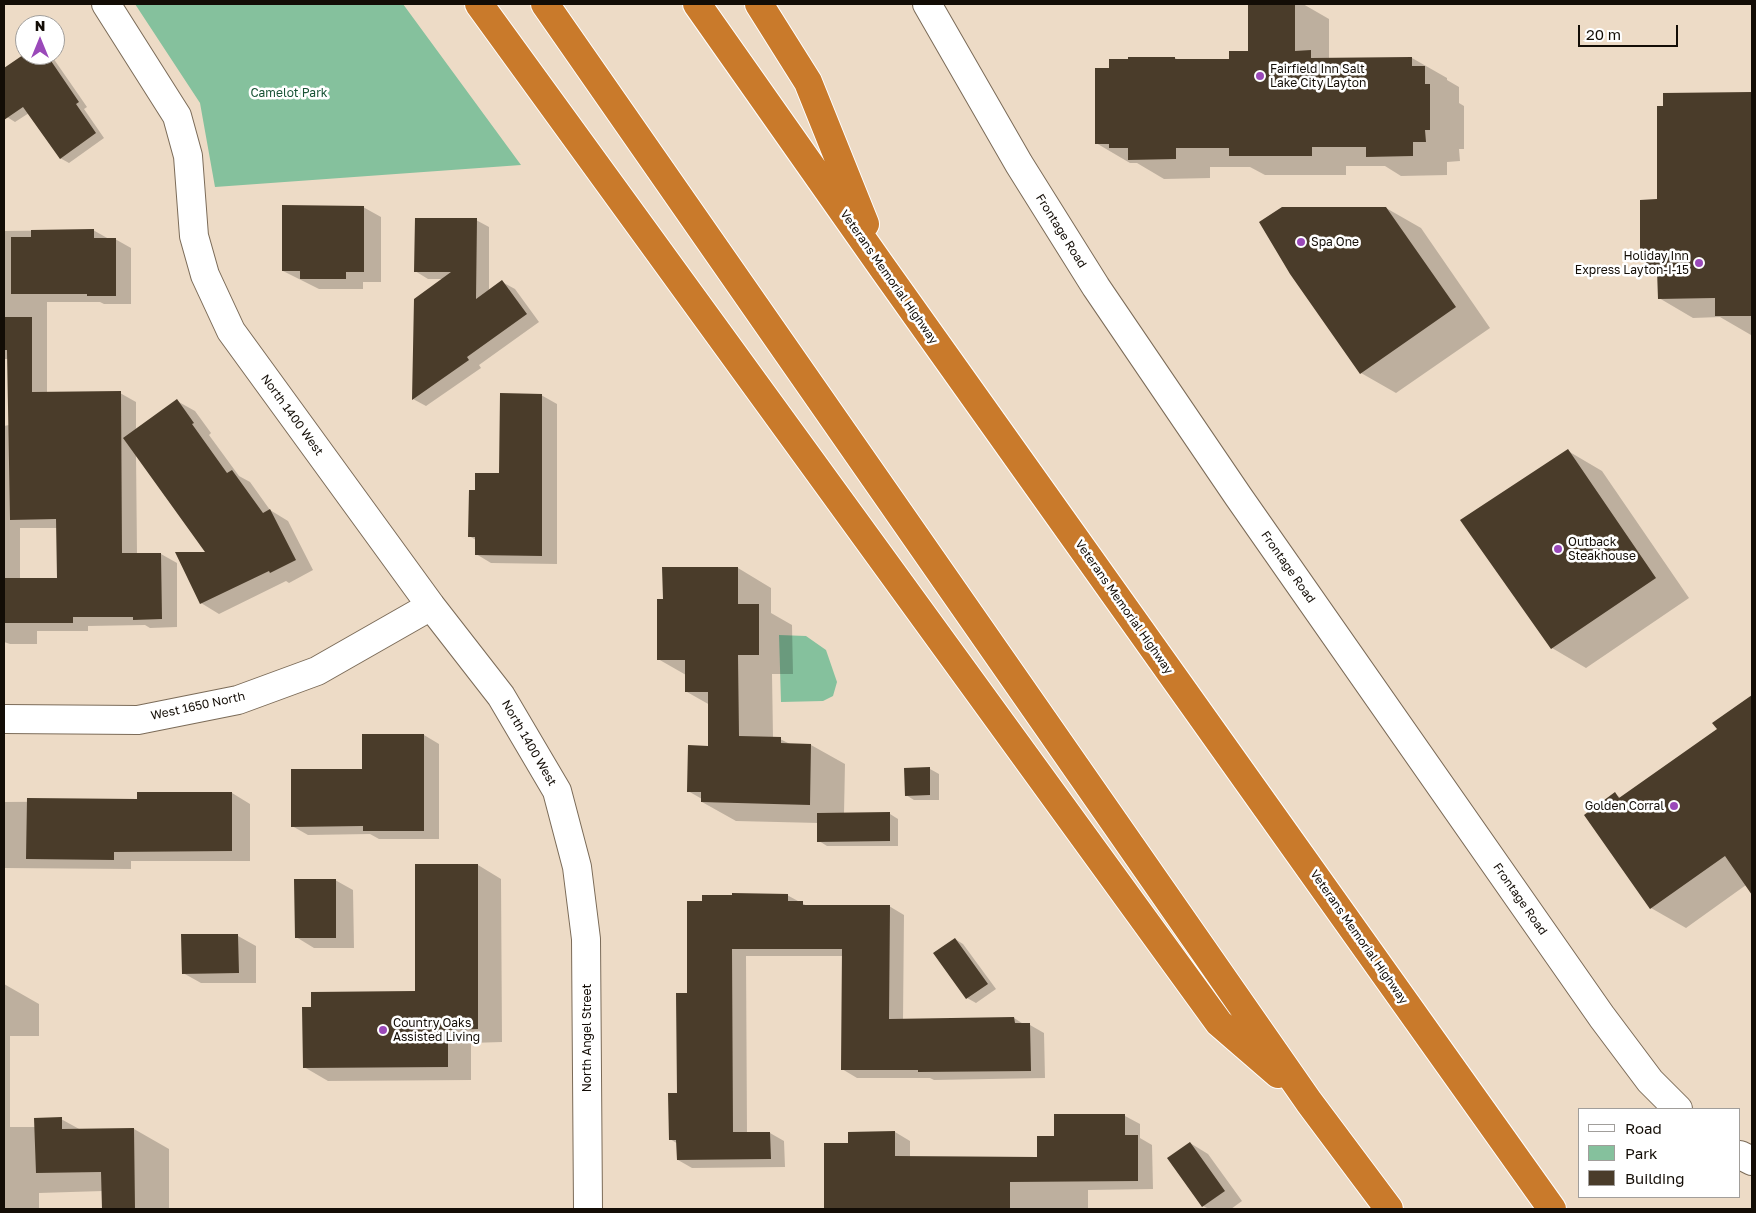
<!DOCTYPE html>
<style>
body{margin:0}
#map{position:relative;width:1756px;height:1213px;overflow:hidden;background:#eddbc6;font-family:"Golos Text",sans-serif}
canvas{display:block}
.frame{position:absolute;inset:0;border:5px solid #130d06;pointer-events:none}
.legend{position:absolute;left:1578px;top:1108px;width:162px;height:90px;box-sizing:border-box;background:#fff;border:1px solid #a19e9b;margin:0;padding:6px 9px;list-style:none;font-size:15px;color:#130d06}
.legend li{display:flex;align-items:center;gap:10px;height:25px}
.legend b{width:25px;border:1px solid #a19e9b}
.north{position:absolute;left:15px;top:15px;width:50px;height:50px;box-sizing:border-box;background:#fff;border:1px solid #a19e9b;border-radius:50%;rotate:0deg;font-size:14px;font-weight:700;line-height:20px;text-align:center;color:#130d06}
.north::after{content:'';display:block;margin:auto;width:18px;height:22px;background:#9a49b9;clip-path:polygon(50% 0,100% 100%,50% 72%,0 100%)}
.scale{position:absolute;left:1578px;top:25px;width:100px;height:22px;box-sizing:border-box;border:2px solid #130d06;border-top:0;padding-left:6px;font-size:15px;line-height:18px;white-space:nowrap;color:#130d06;-webkit-text-stroke:4px #fff;paint-order:stroke}
</style>
<div id="map">
<canvas width="1756" height="1213"></canvas>
<div class="frame"></div>
<ul class="legend">
<li><b style="height:6px;background:#fff"></b>Road</li>
<li><b style="height:14px;background:#85c19d"></b>Park</li>
<li><b style="height:14px;background:#4a3c2a"></b>Building</li>
</ul>
<div class="north">N</div>
<div class="scale">20 m</div>
</div>
<script>
const ctx = document.querySelector('canvas').getContext('2d');
ctx.lineJoin = 'round';
function fill(path, color) {
  ctx.fillStyle = color;
  ctx.fill(path, 'evenodd');
}
function strokePath(path, color, width, dash) {
  ctx.strokeStyle = color;
  ctx.lineWidth = width;
  ctx.lineCap = dash ? 'butt' : 'round';
  ctx.setLineDash(dash || []);
  ctx.stroke(path);
}
function label(font, color, halo, rows, align = 'center') {
  ctx.font = font + ' "Golos Text",sans-serif';
  ctx.lineWidth = 5;
  ctx.setLineDash([]);
  ctx.textBaseline = 'middle';
  ctx.strokeStyle = halo;
  ctx.fillStyle = color;
  for (const [text, x, y, turn = 0] of rows) {
    ctx.save();
    ctx.translate(x, y);
    ctx.rotate((+turn || 0) * Math.PI / 180);
    ctx.textAlign = isNaN(turn) ? turn : align;
    if (halo) ctx.strokeText(text, 0, 0);
    ctx.fillText(text, 0, 0);
    ctx.restore();
  }
}
const green = new Path2D(`
 M 135,4 L 403,4 L 521,165 L 215,187 L 200,103 Z
 M 779,635 L 806,636 L 826,650 L 837,682 L 833,696 L 823,701 L 781,702 Z`);
const shadow = new Path2D(`
 M 1249,4 L 1303,4 L 1329,19 L 1329,59 L 1412,58 L 1447,78 L 1447,80 L 1459,87 L 1459,103 L 1464,106 L 1464,149 L 1459,149 L 1460,161 L 1447,162 L 1447,175 L 1401,176 L 1385,166 L 1346,166 L 1346,175 L 1265,175 L 1250,167 L 1210,167 L 1210,178 L 1164,179 L 1137,163 L 1130,163 L 1096,143 L 1110,69 L 1175,58 L 1180,61 L 1230,60 L 1250,52 Z
 M 25,55 L 51,55 L 87,107 L 84,109 L 104,138 L 69,163 L 60,158 L 29,113 L 15,122 L 7,117 L 4,113 L 4,70 Z
 M 1752,93 L 1752,335 L 1751,335 L 1720,317 L 1693,318 L 1659,298 L 1659,276 L 1648,270 L 1648,258 L 1641,254 L 1658,201 L 1665,94 Z
 M 363,207 L 381,217 L 381,282 L 363,282 L 363,289 L 319,289 L 283,271 Z
 M 1386,208 L 1421,228 L 1490,328 L 1396,393 L 1361,373 L 1291,273 Z
 M 476,220 L 489,227 L 489,291 L 502,282 L 515,289 L 539,322 L 479,365 L 481,368 L 426,406 L 413,399 L 415,300 L 444,279 L 428,279 L 415,271 Z
 M 93,230 L 109,239 L 115,239 L 131,248 L 131,304 L 104,304 L 100,302 L 47,302 L 47,393 L 120,393 L 136,402 L 136,430 L 177,401 L 195,411 L 211,433 L 209,435 L 239,476 L 250,482 L 270,510 L 288,521 L 313,570 L 289,583 L 286,581 L 219,614 L 201,603 L 207,553 L 136,454 L 137,554 L 161,554 L 177,563 L 177,627 L 150,628 L 145,625 L 88,626 L 88,631 L 37,631 L 37,644 L 10,644 L 4,642 L 4,426 L 9,425 L 8,359 L 4,359 L 4,231 ZM 20,528 L 58,528 L 58,580 L 20,580 Z
 M 541,395 L 557,404 L 557,564 L 491,563 L 476,554 L 476,540 L 469,536 L 477,492 L 500,474 Z
 M 1568,451 L 1602,471 L 1689,598 L 1586,668 L 1552,648 Z
 M 738,568 L 771,588 L 771,613 L 792,625 L 793,674 L 772,674 L 773,738 L 780,739 L 790,744 L 811,745 L 845,764 L 844,814 L 890,814 L 898,819 L 898,846 L 827,846 L 819,841 L 819,823 L 736,821 L 702,802 L 702,799 L 688,791 L 710,747 L 710,705 L 687,692 L 686,675 L 658,659 L 664,600 Z
 M 1752,697 L 1752,891 L 1746,885 L 1686,928 L 1651,908 L 1615,794 L 1621,798 L 1718,729 L 1714,723 Z
 M 424,735 L 439,744 L 439,839 L 379,839 L 370,834 L 308,835 L 292,826 L 364,770 Z
 M 930,769 L 939,774 L 939,800 L 914,800 L 906,795 Z
 M 232,793 L 250,804 L 250,861 L 131,861 L 131,869 L 4,868 L 4,802 L 138,801 Z
 M 478,865 L 501,879 L 502,1042 L 471,1043 L 471,1080 L 328,1081 L 304,1067 L 312,1008 L 417,993 Z
 M 335,880 L 353,890 L 354,948 L 314,948 L 296,937 Z
 M 787,895 L 809,907 L 889,906 L 904,915 L 903,1020 L 1014,1018 L 1025,1025 L 1030,1025 L 1044,1033 L 1045,1078 L 934,1080 L 930,1078 L 857,1078 L 842,1069 L 843,956 L 746,956 L 747,1133 L 770,1133 L 784,1141 L 785,1167 L 692,1168 L 678,1160 L 678,1144 L 670,1139 L 678,1095 L 688,994 L 688,903 Z
 M 182,936 L 238,936 L 256,946 L 256,983 L 201,983 L 183,973 Z
 M 955,939 L 963,944 L 996,989 L 976,1003 L 967,998 L 934,953 Z
 M 4,984 L 39,1004 L 39,1036 L 10,1036 L 10,1127 L 36,1127 L 61,1119 L 81,1130 L 134,1129 L 169,1149 L 169,1209 L 103,1209 L 103,1191 L 39,1193 L 39,1209 L 4,1209 Z
 M 1125,1116 L 1140,1124 L 1140,1138 L 1152,1145 L 1153,1189 L 1088,1190 L 1088,1209 L 825,1209 L 825,1144 L 849,1144 L 895,1132 L 910,1141 L 910,1157 L 1038,1158 L 1055,1137 Z
 M 1190,1143 L 1208,1154 L 1242,1201 L 1231,1209 L 1209,1209 L 1203,1206 Z`);
const building = new Path2D(`
 M 1248,4 L 1295,4 L 1295,51 L 1311,50 L 1311,58 L 1412,57 L 1412,66 L 1425,66 L 1425,84 L 1430,84 L 1430,130 L 1425,130 L 1426,142 L 1413,142 L 1413,156 L 1366,157 L 1366,147 L 1312,147 L 1312,156 L 1229,156 L 1229,148 L 1176,148 L 1176,159 L 1128,160 L 1128,148 L 1109,148 L 1109,144 L 1095,144 L 1095,68 L 1109,68 L 1109,59 L 1128,59 L 1128,57 L 1175,57 L 1175,59 L 1229,59 L 1229,51 L 1248,51 Z
 M 23,55 L 47,55 L 79,102 L 76,104 L 96,133 L 60,159 L 23,107 L 4,120 L 4,68 Z
 M 1752,92 L 1752,316 L 1715,316 L 1715,298 L 1658,299 L 1657,270 L 1646,270 L 1646,255 L 1640,255 L 1640,200 L 1657,199 L 1657,106 L 1663,106 L 1663,93 Z
 M 282,205 L 364,206 L 364,272 L 346,272 L 346,279 L 300,279 L 300,271 L 282,271 Z
 M 1282,207 L 1386,207 L 1456,307 L 1360,374 L 1290,274 L 1259,222 Z
 M 415,218 L 477,218 L 476,299 L 502,280 L 527,314 L 467,357 L 469,360 L 412,400 L 414,299 L 451,272 L 414,272 Z
 M 94,229 L 94,238 L 116,238 L 116,296 L 87,296 L 87,294 L 11,294 L 11,237 L 31,237 L 31,230 Z
 M 4,317 L 32,317 L 32,392 L 121,391 L 122,553 L 161,553 L 162,619 L 133,620 L 133,617 L 73,617 L 73,623 L 4,623 L 4,578 L 57,578 L 56,519 L 10,520 L 7,350 L 4,350 Z
 M 500,393 L 542,394 L 542,556 L 475,555 L 475,537 L 468,537 L 469,490 L 475,490 L 475,473 L 499,473 Z
 M 177,399 L 194,423 L 192,424 L 227,473 L 232,470 L 263,513 L 270,509 L 296,560 L 270,573 L 269,571 L 200,604 L 175,552 L 205,552 L 123,438 Z
 M 1568,449 L 1656,578 L 1551,649 L 1460,520 Z
 M 662,567 L 738,567 L 738,604 L 759,604 L 759,655 L 738,655 L 739,736 L 781,737 L 781,743 L 811,744 L 810,805 L 701,802 L 701,792 L 687,792 L 688,745 L 708,746 L 708,692 L 685,692 L 685,660 L 657,660 L 657,599 L 663,599 Z
 M 1752,695 L 1752,895 L 1725,856 L 1650,909 L 1584,815 L 1615,792 L 1619,798 L 1717,729 L 1712,723 Z
 M 362,734 L 424,734 L 424,831 L 363,831 L 363,826 L 291,827 L 291,769 L 362,769 Z
 M 930,767 L 930,795 L 905,796 L 904,768 Z
 M 137,792 L 232,792 L 232,851 L 114,852 L 114,860 L 26,859 L 27,798 L 137,799 Z
 M 890,812 L 890,841 L 817,842 L 817,813 Z
 M 415,864 L 478,864 L 478,1029 L 448,1030 L 448,1067 L 303,1068 L 302,1007 L 311,1007 L 311,992 L 415,991 Z
 M 294,879 L 336,879 L 336,938 L 295,938 Z
 M 732,893 L 788,894 L 788,901 L 803,901 L 803,905 L 890,905 L 889,1019 L 1014,1017 L 1015,1023 L 1030,1023 L 1031,1071 L 918,1072 L 918,1070 L 841,1070 L 842,949 L 732,949 L 733,1132 L 770,1132 L 771,1159 L 677,1160 L 676,1140 L 669,1140 L 668,1093 L 677,1093 L 676,993 L 687,993 L 687,901 L 702,901 L 702,895 L 732,895 Z
 M 181,934 L 238,934 L 239,973 L 182,974 Z
 M 955,938 L 988,984 L 966,999 L 933,953 Z
 M 1054,1114 L 1125,1114 L 1125,1135 L 1138,1135 L 1138,1181 L 1010,1182 L 1010,1209 L 824,1209 L 824,1143 L 848,1143 L 848,1132 L 895,1131 L 895,1156 L 1037,1157 L 1037,1136 L 1054,1136 Z
 M 62,1117 L 62,1129 L 134,1128 L 135,1209 L 102,1209 L 101,1172 L 36,1173 L 34,1118 Z
 M 1190,1142 L 1225,1191 L 1202,1207 L 1167,1158 Z`);
const minor = new Path2D(`
 M 106,4 L 177,116 L 188,156 L 194,236 L 205,275 L 231,331 L 431,606 L 501,696 L 557,791 L 577,867 L 586,939 L 588,1209
 M 4,719 L 138,720 L 238,700 L 317,671 L 431,606`);
const tertiary = new Path2D(`
 M 927,4 L 1019,164 L 1096,287 L 1238,496 L 1602,1017 L 1650,1081 L 1678,1109
 M 1740,1155 L 1752,1161`);
const motorway = new Path2D(`
 M 479,4 L 1219,1023 L 1278,1074
 M 545,4 L 1309,1102 L 1389,1209
 M 697,4 L 882,267 L 1552,1209
 M 759,4 L 808,82 L 865,224`);
const markers = [
 [1260,76,5,"#9a49b9"],
 [1301,242,5,"#9a49b9"],
 [1699,263,5,"#9a49b9"],
 [1558,549,5,"#9a49b9"],
 [1674,806,5,"#9a49b9"],
 [383,1030,5,"#9a49b9"]
];
const poiNames = [
 ["Fairfield Inn Salt",1270,69],
 ["Lake City Layton",1270,83],
 ["Spa One",1311,242],
 ["Holiday Inn",1689,256,"right"],
 ["Express Layton-I-15",1689,270,"right"],
 ["Outback",1568,542],
 ["Steakhouse",1568,556],
 ["Golden Corral",1664,806,"right"],
 ["Country Oaks",393,1023],
 ["Assisted Living",393,1037]
];
const parkNames = [
 ["Camelot Park",289,93]
];
const streetNames = [
 ["Frontage Road",1061,231,58],
 ["Veterans Memorial Highway",889,277,55],
 ["North 1400 West",292,415,54],
 ["Frontage Road",1288,567,55],
 ["Veterans Memorial Highway",1124,607,55],
 ["West 1650 North",198,706,-12],
 ["North 1400 West",529,743,60],
 ["Frontage Road",1520,899,55],
 ["Veterans Memorial Highway",1359,937,55],
 ["North Angel Street",587,1038,-90]
];
fill(green, '#85c19d');
fill(shadow, '#0003');
fill(building, '#4a3c2a');
strokePath(minor, '#7b6b58', 30);
strokePath(tertiary, '#7b6b58', 30);
strokePath(motorway, '#fff', 30);
strokePath(minor, '#fff', 28);
strokePath(tertiary, '#fff', 28);
strokePath(motorway, '#c97a2b', 28);
for (const [x, y, r, color] of markers) {
  const dot = new Path2D();
  dot.arc(x, y, r, 0, 2 * Math.PI);
  ctx.fillStyle = color;
  ctx.fill(dot);
  strokePath(dot, '#fff', 2);
}
label('12px', '#130d06', '#fff', poiNames, 'left');
label('12px', '#185335', '#fff', parkNames);
label('12px', '#130d06', '#fff', streetNames);
</script>
